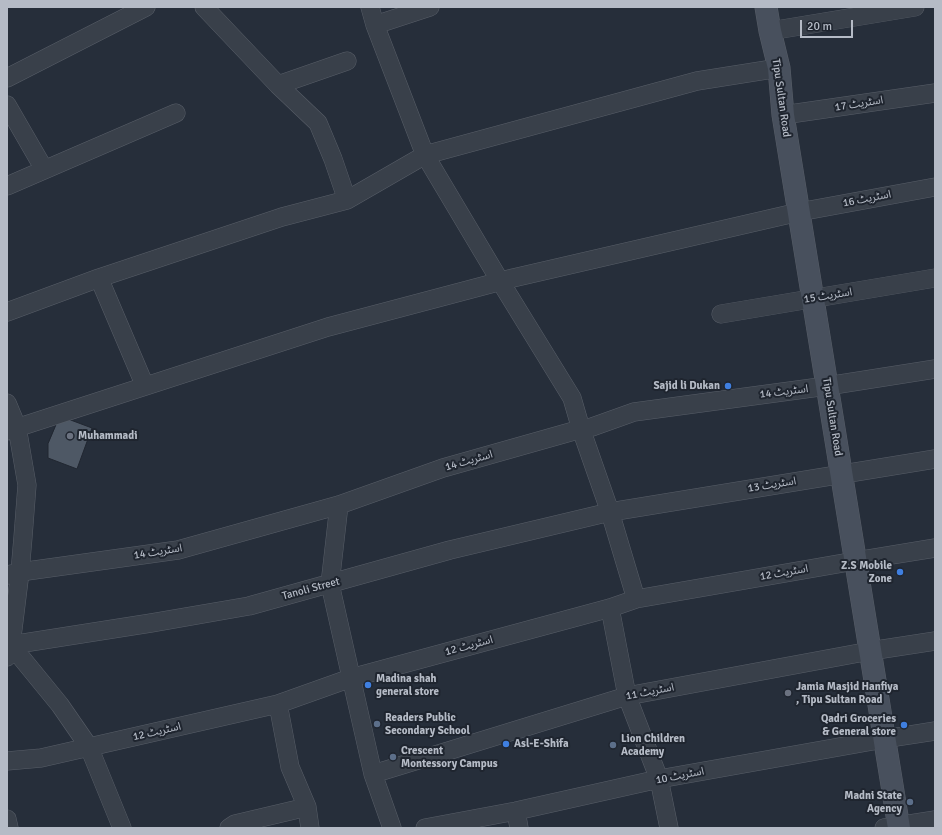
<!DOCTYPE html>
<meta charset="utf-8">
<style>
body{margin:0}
#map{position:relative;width:942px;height:835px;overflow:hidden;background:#262e3a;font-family:Signika,sans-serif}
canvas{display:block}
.frame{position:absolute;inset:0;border:8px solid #b5bbc6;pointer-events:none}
.scale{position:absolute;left:800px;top:20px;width:53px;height:18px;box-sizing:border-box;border:2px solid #b5bbc6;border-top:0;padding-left:5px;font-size:12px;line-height:14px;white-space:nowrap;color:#b5bbc6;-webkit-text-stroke:3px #1f252f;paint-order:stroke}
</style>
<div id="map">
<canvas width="942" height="835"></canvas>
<div class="frame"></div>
<div class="scale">20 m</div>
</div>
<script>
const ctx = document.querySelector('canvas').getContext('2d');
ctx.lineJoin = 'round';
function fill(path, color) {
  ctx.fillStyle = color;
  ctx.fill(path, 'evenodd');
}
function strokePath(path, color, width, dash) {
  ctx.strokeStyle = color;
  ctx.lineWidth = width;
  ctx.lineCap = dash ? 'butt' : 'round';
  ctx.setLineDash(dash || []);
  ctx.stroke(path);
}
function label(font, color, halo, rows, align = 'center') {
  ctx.font = font + ' Signika,"Noto Sans Arabic",sans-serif';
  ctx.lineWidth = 4;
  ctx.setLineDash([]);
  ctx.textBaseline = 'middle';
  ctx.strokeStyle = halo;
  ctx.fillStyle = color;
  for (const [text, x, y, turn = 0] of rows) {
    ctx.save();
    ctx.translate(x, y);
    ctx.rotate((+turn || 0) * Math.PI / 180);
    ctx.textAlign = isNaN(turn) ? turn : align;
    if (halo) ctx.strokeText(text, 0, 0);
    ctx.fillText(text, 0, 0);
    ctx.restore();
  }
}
const building = new Path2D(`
 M 60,416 L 92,428 L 77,469 L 48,458 L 48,444 Z`);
const street = new Path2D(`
 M 204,7 L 278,85 L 318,123 L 333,159 L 347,200
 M 370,7 L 375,25 L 425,155 L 500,281 L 572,398 L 581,429 L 610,512 L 636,599
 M 375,25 L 430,7
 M 770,31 L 915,7
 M 7,78 L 146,7
 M 278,85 L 347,61
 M 7,105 L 44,169
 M 783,115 L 935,93
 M 7,186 L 176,113
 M 99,278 L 145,386
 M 7,312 L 99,278 L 282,217 L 347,200 L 425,155 L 697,81 L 779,68
 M 721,314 L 935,278
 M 7,403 L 17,427 L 27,485 L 23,537 L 20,572 L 11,645 L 7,657
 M 7,431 L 328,327 L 513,278 L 799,212 L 935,187
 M 339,505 L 330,584 L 373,774 L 392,828
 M 7,575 L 20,572 L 178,550 L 339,505 L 443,468 L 581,429 L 592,427 L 634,412 L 827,386 L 935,369
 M 610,608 L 627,696 L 659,779 L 669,828
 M 7,644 L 11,645 L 151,623 L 249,606 L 450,550 L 610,512 L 935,459
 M 11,645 L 60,705 L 89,747 L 122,828
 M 278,704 L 290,767 L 307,807 L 310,828
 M 7,761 L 41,758 L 278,704 L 351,678 L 610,608 L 636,599 L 855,561 L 935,548
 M 373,774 L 627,696 L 870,651 L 935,641
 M 516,811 L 519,828
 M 7,819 L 9,828
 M 229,828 L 235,824 L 307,807
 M 425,828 L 516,811 L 659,779 L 884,739 L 935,731
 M 884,828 L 935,820`);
const secondary = new Path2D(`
 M 766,7 L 770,31 L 779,68 L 783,115 L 899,828`);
const markers = [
 [728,386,4,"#3f7fe0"],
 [70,436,4,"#6b7280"],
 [900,572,4,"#3f7fe0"],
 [368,685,4,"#3f7fe0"],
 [788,693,4,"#6b7280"],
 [377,724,4,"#5c6f8a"],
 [904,725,4,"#3f7fe0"],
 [506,744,4,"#3f7fe0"],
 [613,745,4,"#5c6f8a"],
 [393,757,4,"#5c6f8a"],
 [910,802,4,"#5c6f8a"]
];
const streetNames = [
 ["Tipu Sultan Road",781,98,82],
 ["اسٹریٹ 17",859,104,-9],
 ["اسٹریٹ 16",867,199,-11],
 ["اسٹریٹ 15",828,296,-9],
 ["اسٹریٹ 14",784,392,-7],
 ["Tipu Sultan Road",832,417,81],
 ["اسٹریٹ 14",469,461,-16],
 ["اسٹریٹ 13",772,485,-9],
 ["اسٹریٹ 14",158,552,-9],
 ["اسٹریٹ 12",784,573,-10],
 ["Tanoli Street",311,589,-15],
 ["اسٹریٹ 12",469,646,-15],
 ["اسٹریٹ 11",650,692,-11],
 ["اسٹریٹ 12",157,732,-13],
 ["اسٹریٹ 10",680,776,-11]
];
const poiNames = [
 ["Sajid li Dukan",720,386,"right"],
 ["Muhammadi",78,436],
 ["Z.S Mobile",892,566,"right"],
 ["Zone",892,579,"right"],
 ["Madina shah",376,679],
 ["general store",376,692],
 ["Jamia Masjid Hanfiya",796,687],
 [", Tipu Sultan Road",796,700],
 ["Readers Public",385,718],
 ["Secondary School",385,731],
 ["Qadri Groceries",896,719,"right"],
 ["& General store",896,732,"right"],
 ["Lion Children",621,739],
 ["Academy",621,752],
 ["Asl-E-Shifa",514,744],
 ["Crescent",401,751],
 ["Montessory Campus",401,764],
 ["Madni State",902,796,"right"],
 ["Agency",902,809,"right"]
];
fill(building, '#4e5865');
strokePath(building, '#212731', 1);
strokePath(street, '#585e68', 19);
strokePath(secondary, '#585e68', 23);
strokePath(street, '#39404a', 18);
strokePath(secondary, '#48505d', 22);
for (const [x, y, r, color] of markers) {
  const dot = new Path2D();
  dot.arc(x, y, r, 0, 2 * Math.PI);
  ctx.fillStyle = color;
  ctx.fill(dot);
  strokePath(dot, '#1f252f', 1.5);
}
label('11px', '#b5bbc6', '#1f252f', streetNames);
label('bold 11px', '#b5bbc6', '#1f252f', poiNames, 'left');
</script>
